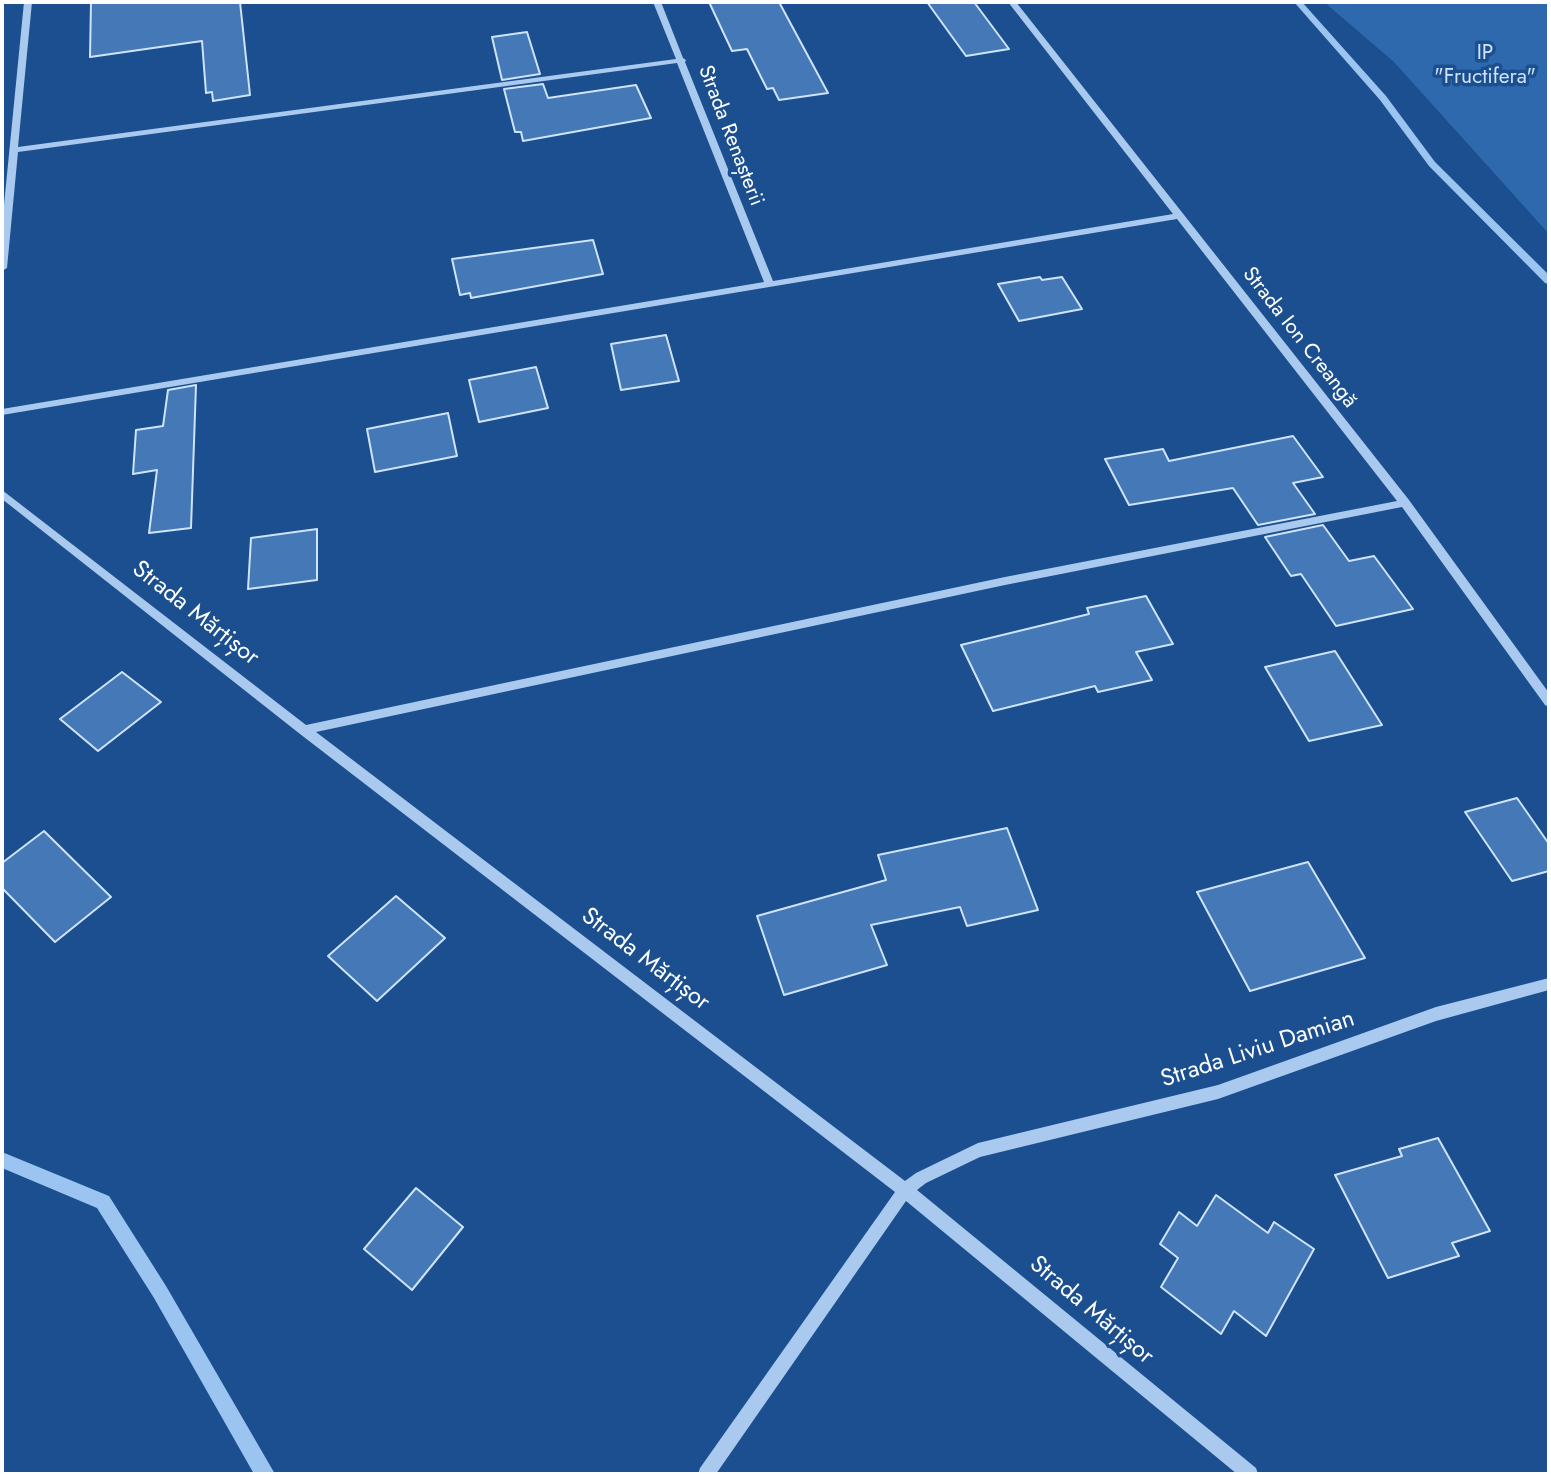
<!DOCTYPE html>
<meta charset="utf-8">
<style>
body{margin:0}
#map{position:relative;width:1551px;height:1476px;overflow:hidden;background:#1b4f8f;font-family:Jost,sans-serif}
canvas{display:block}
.frame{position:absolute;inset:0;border:4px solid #fff;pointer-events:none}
</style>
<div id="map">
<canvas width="1551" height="1476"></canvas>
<div class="frame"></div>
</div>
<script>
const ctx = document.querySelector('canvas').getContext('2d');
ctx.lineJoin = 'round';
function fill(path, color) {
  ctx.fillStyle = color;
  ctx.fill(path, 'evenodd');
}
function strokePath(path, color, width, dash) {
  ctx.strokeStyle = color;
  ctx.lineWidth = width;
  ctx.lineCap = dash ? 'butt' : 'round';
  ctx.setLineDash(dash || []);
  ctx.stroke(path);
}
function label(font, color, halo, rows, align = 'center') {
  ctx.font = font + ' Jost,sans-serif';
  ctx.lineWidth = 7;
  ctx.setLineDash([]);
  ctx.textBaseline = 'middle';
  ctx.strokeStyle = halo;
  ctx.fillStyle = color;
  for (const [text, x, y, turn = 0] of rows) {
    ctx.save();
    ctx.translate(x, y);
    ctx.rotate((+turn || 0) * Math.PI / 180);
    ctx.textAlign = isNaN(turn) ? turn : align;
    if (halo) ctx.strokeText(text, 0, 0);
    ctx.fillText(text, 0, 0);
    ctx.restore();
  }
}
const green = new Path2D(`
 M 1324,2 L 1549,2 L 1549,234 L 1394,62 Z`);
const stream = new Path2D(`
 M 1294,2 L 1302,2 L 1386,96 L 1435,162 L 1549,275 L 1549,284 L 1545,283 L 1429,166 L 1380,100 Z
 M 2,1152 L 109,1196 L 166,1286 L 275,1474 L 254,1474 L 154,1298 L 97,1208 L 2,1168 Z`);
const building = new Path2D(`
 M 91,2 L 240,2 L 250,95 L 213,101 L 212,92 L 206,93 L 202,41 L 90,57 Z
 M 709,2 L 779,2 L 828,93 L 779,100 L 773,88 L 767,89 L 747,49 L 732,51 Z
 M 927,2 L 974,2 L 1009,49 L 966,56 Z
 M 527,32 L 540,74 L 502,80 L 492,37 Z
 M 543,84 L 548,98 L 636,85 L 651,118 L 523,141 L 521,132 L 515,132 L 504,89 Z
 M 593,240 L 603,274 L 471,298 L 470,293 L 460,295 L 452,259 Z
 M 1040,277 L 1042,280 L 1062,277 L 1082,309 L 1019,321 L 998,284 Z
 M 666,335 L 679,381 L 621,390 L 611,344 Z
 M 536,367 L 548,408 L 479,422 L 469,380 Z
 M 196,385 L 191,528 L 149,533 L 157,470 L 133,474 L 136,430 L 163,426 L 168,390 Z
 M 448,413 L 457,456 L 375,472 L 367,429 Z
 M 1293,436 L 1323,477 L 1293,483 L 1315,514 L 1258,525 L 1233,488 L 1129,505 L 1105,459 L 1163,449 L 1169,461 Z
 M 1323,525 L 1349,561 L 1374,556 L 1413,609 L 1336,626 L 1301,574 L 1291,576 L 1265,537 Z
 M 317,529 L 317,580 L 248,589 L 251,538 Z
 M 1146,596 L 1173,644 L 1136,652 L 1152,680 L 1098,692 L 1095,686 L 993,711 L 961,645 L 1089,614 L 1087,608 Z
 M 1335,651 L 1382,725 L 1309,741 L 1265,667 Z
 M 122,672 L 161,702 L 98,751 L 60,719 Z
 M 1517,798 L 1549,844 L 1549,871 L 1512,881 L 1465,812 Z
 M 1007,828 L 1038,910 L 967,926 L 960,907 L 871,925 L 887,965 L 784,995 L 757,916 L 886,880 L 878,855 Z
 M 44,831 L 111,897 L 55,942 L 2,888 L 2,863 Z
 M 1308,862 L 1365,958 L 1250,991 L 1197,892 Z
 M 396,896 L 445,938 L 377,1001 L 328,956 Z
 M 1438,1138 L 1490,1231 L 1452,1243 L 1459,1256 L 1388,1278 L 1335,1175 L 1402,1156 L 1399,1149 Z
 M 416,1188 L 463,1227 L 412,1290 L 364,1249 Z
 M 1216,1195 L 1268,1233 L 1274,1222 L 1314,1249 L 1266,1336 L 1234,1311 L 1221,1334 L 1161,1287 L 1178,1258 L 1160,1244 L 1179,1212 L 1197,1226 Z`);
const minor = new Path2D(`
 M 24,2 L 32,2 L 18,147 L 676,59 L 653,2 L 661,2 L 683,58 L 686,60 L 685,62 L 773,281 L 1173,214 L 1008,2 L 1016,2 L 1409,500 L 1549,693 L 1549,707 L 1545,705 L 1402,507 L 1005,585 L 316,732 L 905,1181 L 916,1173 L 978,1143 L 1218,1085 L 1436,1007 L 1549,978 L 1549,990 L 1436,1021 L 1218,1099 L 980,1157 L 926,1183 L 917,1190 L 1256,1468 L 1258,1474 L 1237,1474 L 906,1201 L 716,1474 L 698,1474 L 700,1468 L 895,1192 L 300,734 L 2,499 L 2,490 L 306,725 L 1005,577 L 1397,501 L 1177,219 L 2,415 L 2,409 L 764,282 L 677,63 L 18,152 L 7,268 L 2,271 L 2,225 Z`);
const farParknames = [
 ["IP",1485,54],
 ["\"Fructifera\"",1485,78]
];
const farStreetnames = [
 ["Strada Renașterii",730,136,69],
 ["Strada Ion Creangă",1299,338,52]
];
const streetNames = [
 ["Strada Mărțișor",195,614,38],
 ["Strada Mărțișor",645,960,37],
 ["Strada Liviu Damian",1258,1050,-18],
 ["Strada Mărțișor",1091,1311,40]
];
fill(green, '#2e69ad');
fill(stream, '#9cc4f0');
fill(building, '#4478b7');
strokePath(building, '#cfe3fa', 2);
fill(minor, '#a9c9ee');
label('21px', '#cfe3fa', '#1b4f8f', farParknames);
label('21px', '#fff', '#1b4f8f', farStreetnames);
label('24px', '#fff', '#1b4f8f', streetNames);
</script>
